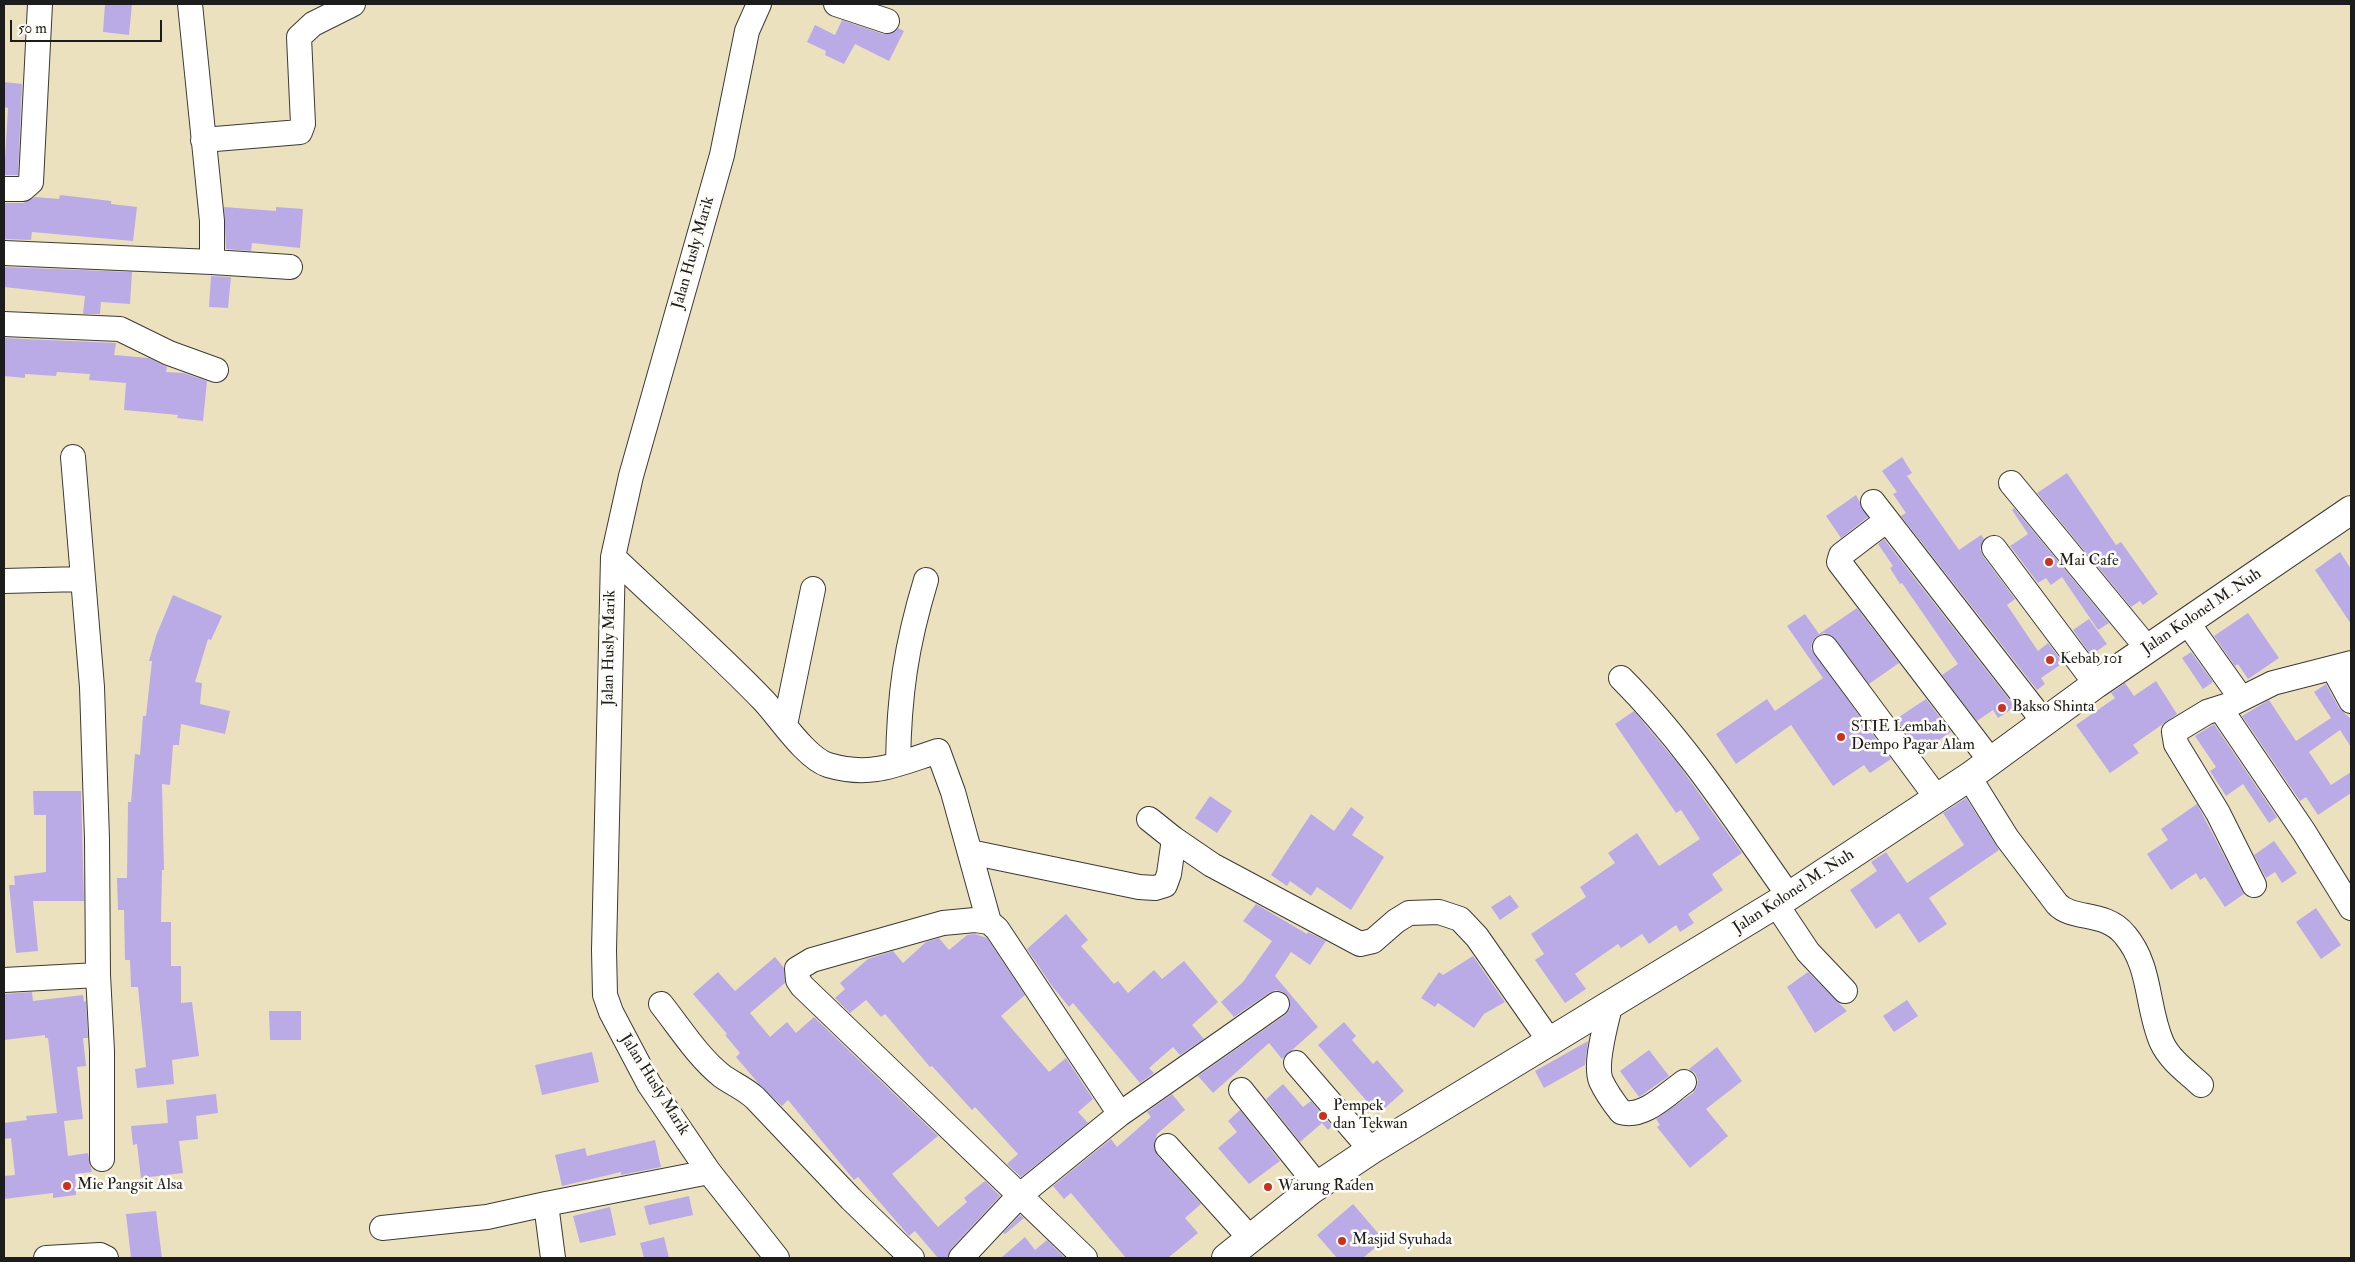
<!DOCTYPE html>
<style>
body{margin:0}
#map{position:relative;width:2355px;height:1262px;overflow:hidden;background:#ece1bf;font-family:"IM FELL Double Pica",serif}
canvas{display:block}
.frame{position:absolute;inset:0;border:5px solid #1c1c1c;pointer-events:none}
.scale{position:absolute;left:10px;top:20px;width:152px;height:22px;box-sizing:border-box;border:2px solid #1c1c1c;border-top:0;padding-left:6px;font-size:15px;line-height:18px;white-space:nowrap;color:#1c1c1c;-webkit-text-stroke:4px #fdfcf7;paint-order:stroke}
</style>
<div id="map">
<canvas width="2355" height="1262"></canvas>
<div class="frame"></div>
<div class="scale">50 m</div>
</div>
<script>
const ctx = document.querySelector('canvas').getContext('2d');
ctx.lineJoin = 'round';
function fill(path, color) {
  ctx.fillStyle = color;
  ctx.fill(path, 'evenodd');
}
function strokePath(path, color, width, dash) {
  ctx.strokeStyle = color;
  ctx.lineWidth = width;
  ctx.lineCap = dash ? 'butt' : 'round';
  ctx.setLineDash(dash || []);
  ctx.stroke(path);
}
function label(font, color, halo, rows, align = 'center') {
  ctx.font = font + ' "IM FELL Double Pica",serif';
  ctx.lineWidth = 5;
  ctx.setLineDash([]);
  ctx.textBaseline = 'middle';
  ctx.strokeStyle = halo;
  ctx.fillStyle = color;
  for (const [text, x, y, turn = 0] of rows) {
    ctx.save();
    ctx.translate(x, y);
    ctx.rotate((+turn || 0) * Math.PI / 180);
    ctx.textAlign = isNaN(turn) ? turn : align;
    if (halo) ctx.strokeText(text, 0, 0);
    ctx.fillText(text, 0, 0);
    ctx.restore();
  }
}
const building = new Path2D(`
 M 105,4 L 132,4 L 129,35 L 103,32 Z
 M 842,20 L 883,34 L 890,34 L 898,28 L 904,31 L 889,61 L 855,44 L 844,64 L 825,55 L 826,51 L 807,42 L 815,25 L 835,35 Z
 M 4,82 L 22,84 L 18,175 L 4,175 L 8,108 L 4,107 Z
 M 60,195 L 111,201 L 111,204 L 137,207 L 133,241 L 32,232 L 31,240 L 4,239 L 4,203 L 23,203 L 35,197 L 59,199 Z
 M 224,207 L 276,211 L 276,207 L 303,209 L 300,248 L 252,243 L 251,251 L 226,249 Z
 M 4,267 L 132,272 L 130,304 L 101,302 L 100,314 L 83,314 L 85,296 L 4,287 Z
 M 211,276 L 231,277 L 228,308 L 209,307 Z
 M 4,338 L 116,343 L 114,355 L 149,358 L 167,367 L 166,372 L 184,373 L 207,381 L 203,421 L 177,418 L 178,415 L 124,410 L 126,383 L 89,380 L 90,374 L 57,372 L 56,376 L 25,374 L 25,378 L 4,376 Z
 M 1902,457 L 1912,473 L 1907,476 L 1959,550 L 1981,535 L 1984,539 L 1980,549 L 1983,556 L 2015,599 L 2007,605 L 2038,651 L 2048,643 L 2063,663 L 2041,678 L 2045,684 L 2037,690 L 1901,516 L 1906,513 L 1893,494 L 1897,492 L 1882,471 Z
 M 2067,473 L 2116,545 L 2121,542 L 2158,594 L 2143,605 L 2140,601 L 2131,607 L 2037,493 Z
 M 1856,495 L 1868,517 L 1841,538 L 1826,516 Z
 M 2014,508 L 2109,623 L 2098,630 L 2062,577 L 2051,585 L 2046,578 L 2038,583 L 2010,546 L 2028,534 L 2012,510 Z
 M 1884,539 L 2015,707 L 1998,718 L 1993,710 L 1977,721 L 1942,675 L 1958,664 L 1902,583 L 1900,584 L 1890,568 L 1893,566 L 1878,544 Z
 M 2340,552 L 2351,569 L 2351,624 L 2315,570 Z
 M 173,595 L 222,616 L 211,640 L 208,639 L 195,682 L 202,683 L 200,704 L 230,711 L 225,734 L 181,724 L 179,745 L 173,745 L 170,785 L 162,784 L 164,870 L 162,870 L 161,922 L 171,922 L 171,966 L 181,966 L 181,1003 L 192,1002 L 199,1056 L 172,1060 L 174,1084 L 137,1088 L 135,1069 L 146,1067 L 138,987 L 131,987 L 130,960 L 125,960 L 124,910 L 118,910 L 117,878 L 127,878 L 128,802 L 131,802 L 135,754 L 140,755 L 143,716 L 146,716 L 152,661 L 149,661 L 156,636 Z
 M 1857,608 L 1899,663 L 1869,684 L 1831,635 L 1824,633 L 1817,636 L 1812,642 L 1811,649 L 1891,759 L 1870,773 L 1864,765 L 1833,786 L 1791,725 L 1736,764 L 1716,734 L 1767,699 L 1775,711 L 1823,678 L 1787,626 L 1805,614 L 1819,634 Z
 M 2248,613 L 2279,658 L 2248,679 L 2238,664 L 2235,666 L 2214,636 Z
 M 2089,619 L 2107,644 L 2091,655 L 2073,630 Z
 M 2191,652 L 2213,682 L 2203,689 L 2182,658 Z
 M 2156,681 L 2177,714 L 2133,745 L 2139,753 L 2110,773 L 2076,725 L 2115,698 L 2111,693 L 2125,683 L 2134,696 Z
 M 2326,684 L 2339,708 L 2351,719 L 2351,747 L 2340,730 L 2309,752 L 2331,785 L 2351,772 L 2351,793 L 2318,815 L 2306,797 L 2300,801 L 2242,716 L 2269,700 L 2296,741 L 2331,718 L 2314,692 Z
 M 1926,699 L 1951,732 L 1924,750 L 1917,740 L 1913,743 L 1896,719 Z
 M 1634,711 L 1678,764 L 1742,853 L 1712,874 L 1723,890 L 1688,914 L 1694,923 L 1680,932 L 1676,925 L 1649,944 L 1642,934 L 1621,948 L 1618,944 L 1575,974 L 1586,989 L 1565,1003 L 1535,960 L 1544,954 L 1531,934 L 1586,897 L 1580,887 L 1615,863 L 1608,853 L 1637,833 L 1659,866 L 1700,839 L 1681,810 L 1676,813 L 1615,724 Z
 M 2214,724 L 2277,817 L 2269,823 L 2243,784 L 2226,796 L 2210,771 L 2216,767 L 2195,736 Z
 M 33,791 L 81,791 L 84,901 L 33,901 L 38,951 L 16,953 L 9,885 L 15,885 L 14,876 L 46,872 L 46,815 L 34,815 Z
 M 1210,796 L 1232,811 L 1217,833 L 1195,818 Z
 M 1966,798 L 1999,850 L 1929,898 L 1947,924 L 1919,943 L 1899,913 L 1876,929 L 1850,890 L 1877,871 L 1871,862 L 1886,852 L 1907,883 L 1964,845 L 1943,813 Z
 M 2197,804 L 2244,894 L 2225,907 L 2205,877 L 2200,880 L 2196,873 L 2171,890 L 2147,854 L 2168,840 L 2161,829 Z
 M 1351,807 L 1364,817 L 1352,835 L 1384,857 L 1351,910 L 1317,887 L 1311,896 L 1290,881 L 1287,886 L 1271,875 L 1311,814 L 1334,831 Z
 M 2274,841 L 2297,873 L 2282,883 L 2275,872 L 2266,878 L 2254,855 Z
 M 1510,895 L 1519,907 L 1500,920 L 1491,907 Z
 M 1256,904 L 1307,934 L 1308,932 L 1326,941 L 1310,965 L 1291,952 L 1275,976 L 1318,1027 L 1282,1059 L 1269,1043 L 1213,1093 L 1198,1076 L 1285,1015 L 1290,1009 L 1288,997 L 1283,992 L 1276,990 L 1269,993 L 1234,1017 L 1221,1002 L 1243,982 L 1272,941 L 1243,921 Z
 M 2316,908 L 2341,945 L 2321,959 L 2296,922 Z
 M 1066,914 L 1088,940 L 1081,946 L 1114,984 L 1118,981 L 1128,993 L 1154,970 L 1162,979 L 1184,961 L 1218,1002 L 1192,1025 L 1204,1039 L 1180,1055 L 1173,1047 L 1149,1068 L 1154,1073 L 1140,1083 L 1073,1003 L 1069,1007 L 1052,986 L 1027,949 Z
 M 975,934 L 987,938 L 1025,995 L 1001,1016 L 1049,1072 L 1066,1058 L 1093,1099 L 1078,1112 L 1088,1123 L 1021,1177 L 1007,1164 L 1018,1154 L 975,1107 L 972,1110 L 932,1066 L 930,1067 L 885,1014 L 881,1017 L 866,1000 L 850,1013 L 835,998 L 845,989 L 840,983 L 868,959 L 893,951 L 903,963 L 926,942 L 939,938 L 949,950 L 967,935 Z
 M 1473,956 L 1505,1002 L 1484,1014 L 1474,1028 L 1438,1003 L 1435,1007 L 1421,998 L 1439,972 L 1443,975 Z
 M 775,957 L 784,968 L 785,983 L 750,1013 L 770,1037 L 787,1022 L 796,1033 L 814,1017 L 938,1136 L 892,1174 L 938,1227 L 967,1202 L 964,1198 L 985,1181 L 1000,1196 L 951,1249 L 948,1258 L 938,1258 L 915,1231 L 909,1236 L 858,1177 L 854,1180 L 788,1100 L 782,1106 L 759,1084 L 736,1057 L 740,1053 L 725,1035 L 727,1034 L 693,994 L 718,972 L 735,991 Z
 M 1808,972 L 1847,1011 L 1815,1033 L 1787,987 Z
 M 32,992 L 33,1001 L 83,995 L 84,1002 L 86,1001 L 88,1038 L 83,1038 L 86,1066 L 77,1067 L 83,1119 L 64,1121 L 68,1156 L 88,1153 L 92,1172 L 75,1174 L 76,1195 L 53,1198 L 53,1193 L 4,1199 L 4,1176 L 15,1175 L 11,1138 L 4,1139 L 4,1123 L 27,1120 L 26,1116 L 57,1113 L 48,1038 L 45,1038 L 45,1035 L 4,1040 L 4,994 Z
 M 1907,1000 L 1918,1016 L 1894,1032 L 1883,1016 Z
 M 269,1011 L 301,1011 L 301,1040 L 270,1040 Z
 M 1344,1022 L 1356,1036 L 1352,1040 L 1373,1064 L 1377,1060 L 1404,1091 L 1378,1114 L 1318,1045 Z
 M 1588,1041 L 1585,1065 L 1544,1088 L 1535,1071 Z
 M 1717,1047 L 1742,1081 L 1706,1109 L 1728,1136 L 1690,1168 L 1657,1127 L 1660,1125 L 1656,1119 L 1693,1093 L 1697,1087 L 1698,1080 L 1695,1073 L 1689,1069 Z
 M 1649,1050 L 1669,1076 L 1639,1097 L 1620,1071 Z
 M 592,1052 L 599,1082 L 542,1095 L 535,1065 Z
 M 1283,1084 L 1303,1107 L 1311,1101 L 1332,1126 L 1328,1130 L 1322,1123 L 1300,1142 L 1266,1099 Z
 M 216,1094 L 218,1113 L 196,1116 L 198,1139 L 179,1141 L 183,1173 L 141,1178 L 137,1144 L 133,1145 L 131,1126 L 168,1123 L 166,1100 Z
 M 1172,1094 L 1185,1110 L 1157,1134 L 1154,1148 L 1157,1155 L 1201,1204 L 1185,1218 L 1198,1233 L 1168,1258 L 1126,1258 L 1071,1193 L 1064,1199 L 1053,1186 L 1111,1139 L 1117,1147 L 1151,1117 L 1147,1112 Z
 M 1240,1110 L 1280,1161 L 1249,1184 L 1218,1148 L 1237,1132 L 1228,1121 Z
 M 655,1140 L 661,1167 L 621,1175 L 621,1172 L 562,1186 L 555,1155 L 585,1148 L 587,1156 Z
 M 689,1196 L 693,1215 L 649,1225 L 644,1206 Z
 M 1353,1204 L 1384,1240 L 1363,1258 L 1337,1258 L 1317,1235 Z
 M 610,1207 L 616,1235 L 580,1243 L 573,1216 Z
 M 156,1211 L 162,1258 L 131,1258 L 126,1214 Z
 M 1020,1215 L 1024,1218 L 1005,1234 L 1003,1233 Z
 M 664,1237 L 669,1258 L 644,1258 L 640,1243 Z
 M 1025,1237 L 1035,1250 L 1047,1240 L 1065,1258 L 1001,1258 Z`);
const minor = new Path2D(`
 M 759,4 L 747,31 L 722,155 L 631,476 L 613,557 L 604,950 L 605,995 L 611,1012 L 649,1084 L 709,1172 L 777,1258
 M 836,4 L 887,21
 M 203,140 L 300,132 L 303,124 L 299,37 L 313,24 L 353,4
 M 4,189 L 23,189 L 31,182 L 40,4
 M 4,253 L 212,262 L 212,221 L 190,4
 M 212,262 L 290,267
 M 4,324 L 120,329 L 169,353 L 216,370
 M 73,457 L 92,687 L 97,839 L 98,975 L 102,1051 L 102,1159
 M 2011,483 L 2148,649
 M 1873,502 L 2044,722
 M 1887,520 L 1841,555 L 1839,562 L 1990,760
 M 1994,548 L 2096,684
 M 613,557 C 663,605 716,651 764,701 C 780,718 806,758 828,765 C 872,778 897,764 938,751 L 953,792 L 989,922
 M 4,581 L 82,579
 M 2187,622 L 2241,698
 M 1825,647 L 1937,798
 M 2333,668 L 2351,701
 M 1621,678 C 1686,743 1736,821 1789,896
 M 2220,708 L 2304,832 L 2351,908
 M 785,725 L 813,589
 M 898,764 C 899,695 906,646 926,580
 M 1969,777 L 2007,838 L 2057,904 C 2073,921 2105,910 2125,935 C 2152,967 2146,1007 2162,1043 C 2170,1060 2187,1072 2201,1085
 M 1149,819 L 1174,839 L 1212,865 L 1360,944 L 1373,941 L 1396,921 L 1409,913 L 1439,912 L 1460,919 L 1477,937 L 1551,1043
 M 970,852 L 1139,887 L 1155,888 L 1165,885 L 1169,874 L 1174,839
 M 2254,885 L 2218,813 L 2176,744 L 2174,732 L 2207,712 L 2229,705 L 2273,683 L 2351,663
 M 1776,904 L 1808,952 L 1845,991
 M 4,980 L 98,975
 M 661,1004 C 680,1028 698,1057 722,1076 C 733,1084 744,1088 755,1098 L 851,1199 L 912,1258
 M 1610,1006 C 1606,1025 1594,1064 1601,1081 C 1606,1092 1614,1103 1621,1112 C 1643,1119 1667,1094 1684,1082
 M 1296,1063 L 1371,1150
 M 1241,1090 L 1318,1186
 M 1167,1146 L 1250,1238
 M 382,1228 L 487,1217 L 546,1204
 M 46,1258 L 100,1255 L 106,1258
 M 553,1258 L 546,1204 L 709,1172
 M 961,1258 L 1019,1196 L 1120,1114 L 1277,1004
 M 1085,1258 L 802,986 L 798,980 L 797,969 L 812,960 L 943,923 L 975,920 L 989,922 L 997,929 L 1120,1114`);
const major = new Path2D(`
 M 1226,1258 L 1311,1190 L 1371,1150 L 1789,896 L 1969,777 L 2096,684 L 2351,510`);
const markers = [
 [2049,562,5,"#c8321e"],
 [2050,660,5,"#c8321e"],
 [2002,708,5,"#c8321e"],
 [1841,737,5,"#c8321e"],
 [1323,1116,5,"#c8321e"],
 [67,1186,5,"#c8321e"],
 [1268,1187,5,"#c8321e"],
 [1342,1241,5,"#c8321e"]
];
const streetNames = [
 ["Jalan Husly Marik",694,253,-74],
 ["Jalan Kolonel M. Nuh",2202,612,-34],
 ["Jalan Husly Marik",610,648,-89],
 ["Jalan Kolonel M. Nuh",1794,892,-33],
 ["Jalan Husly Marik",654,1085,58]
];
const poiNames = [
 ["Mai Cafe",2059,562],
 ["Kebab 101",2060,660],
 ["Bakso Shinta",2012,708],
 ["STIE Lembah",1851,728],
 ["Dempo Pagar Alam",1851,746],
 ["Pempek",1333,1107],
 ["dan Tekwan",1333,1125],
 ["Mie Pangsit Alsa",77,1186],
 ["Warung Raden",1278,1187],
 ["Masjid Syuhada",1352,1241]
];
fill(building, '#baabe6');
strokePath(minor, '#3b3a34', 26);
strokePath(major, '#3b3a34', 30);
strokePath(minor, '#fff', 24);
strokePath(major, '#fff', 28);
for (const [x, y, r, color] of markers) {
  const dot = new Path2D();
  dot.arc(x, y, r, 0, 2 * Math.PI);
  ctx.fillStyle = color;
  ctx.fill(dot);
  strokePath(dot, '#fdfcf7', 2);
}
label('16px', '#1c1c1c', '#fdfcf7', streetNames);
label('16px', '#1c1c1c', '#fdfcf7', poiNames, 'left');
</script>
